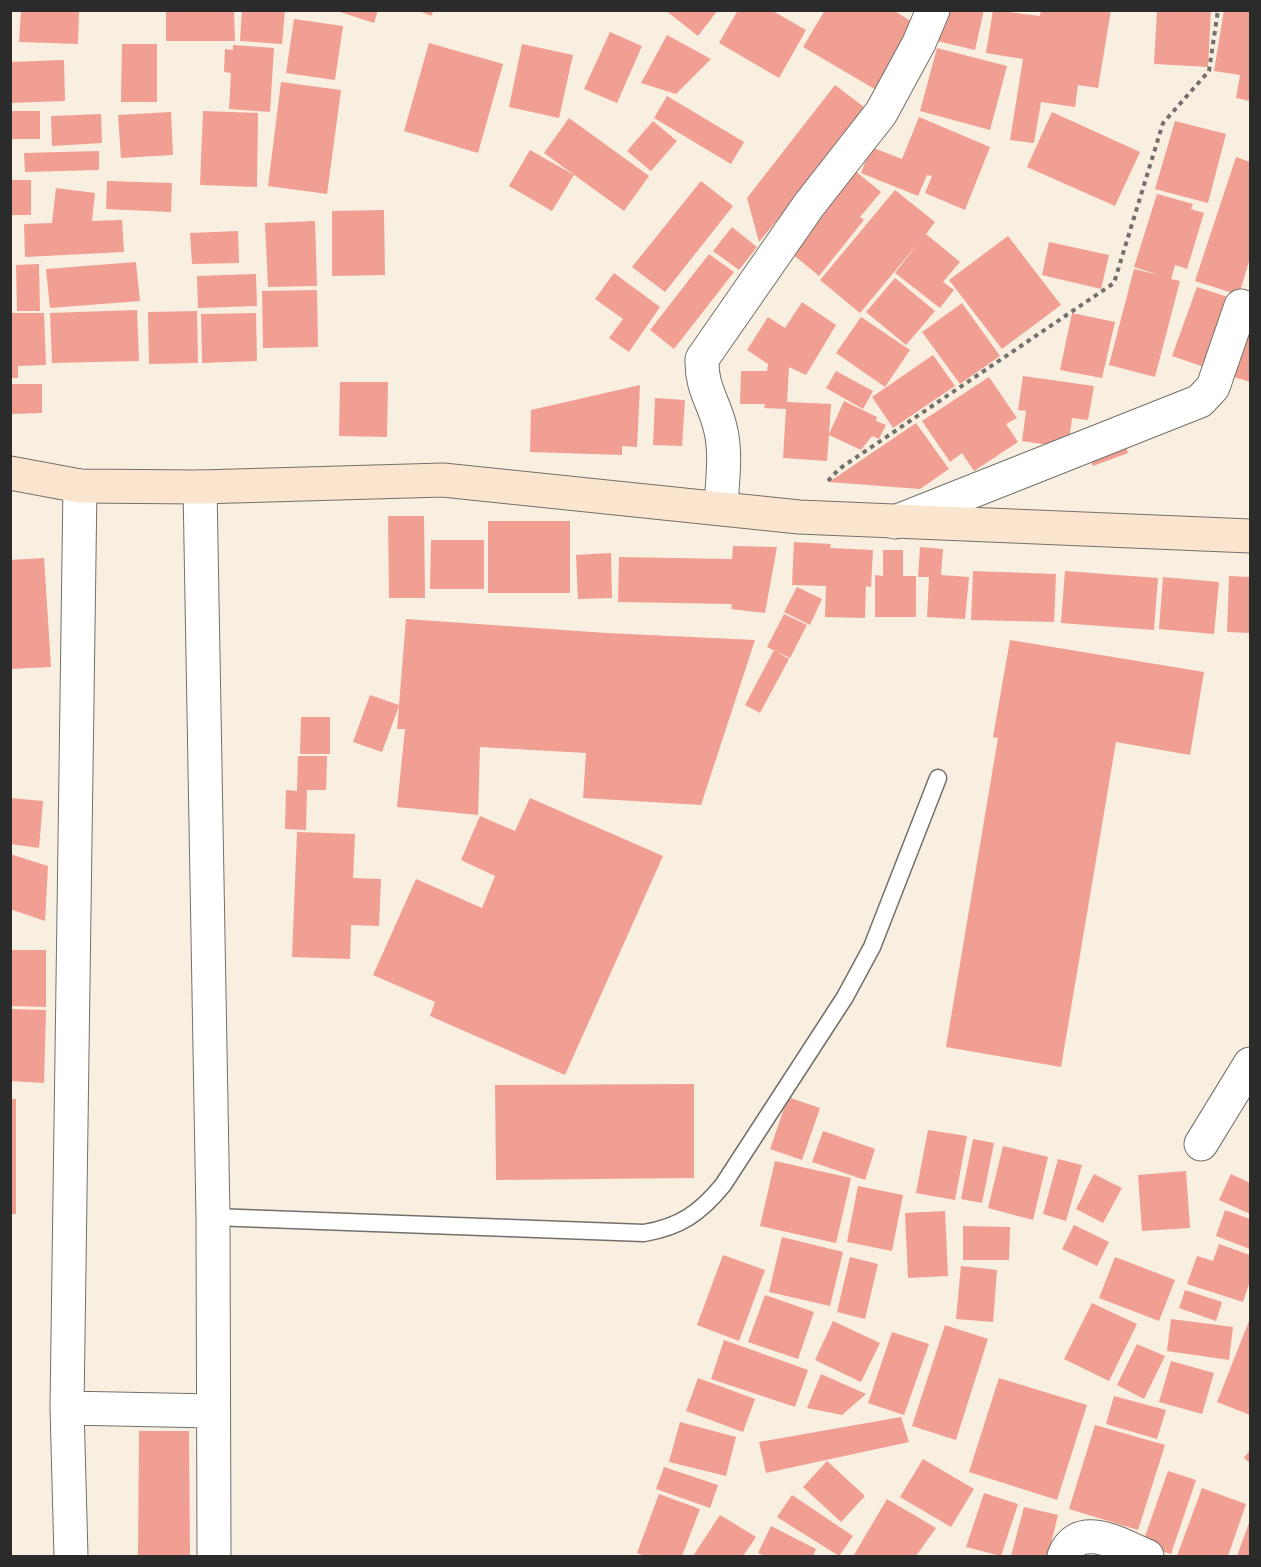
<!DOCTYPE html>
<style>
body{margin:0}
#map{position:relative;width:1261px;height:1567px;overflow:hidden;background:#f9efe1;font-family:Mali,sans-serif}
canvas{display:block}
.frame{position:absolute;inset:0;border:12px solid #2b2b2b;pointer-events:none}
</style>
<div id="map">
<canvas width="1261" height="1567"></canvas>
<div class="frame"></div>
</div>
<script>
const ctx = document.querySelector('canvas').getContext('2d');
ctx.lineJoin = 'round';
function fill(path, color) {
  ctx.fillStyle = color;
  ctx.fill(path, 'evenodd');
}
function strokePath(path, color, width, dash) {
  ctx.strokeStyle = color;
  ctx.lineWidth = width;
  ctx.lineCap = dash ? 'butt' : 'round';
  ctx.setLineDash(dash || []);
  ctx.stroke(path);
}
const building = new Path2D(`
 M 21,10 L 79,10 L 78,44 L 19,42 Z
 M 166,10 L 234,10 L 235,41 L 166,41 Z
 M 242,10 L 285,10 L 282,44 L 240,41 Z
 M 334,10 L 378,10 L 374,23 Z
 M 417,10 L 434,10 L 431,16 Z
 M 665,10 L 718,10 L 698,36 Z
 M 738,10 L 771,10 L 806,30 L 779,78 L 719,43 Z
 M 825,10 L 893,10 L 917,25 L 878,91 L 803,47 Z
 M 942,10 L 984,10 L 975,50 L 933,40 Z
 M 993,10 L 1040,16 L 1041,10 L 1111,10 L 1098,88 L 1078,85 L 1075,107 L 1041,102 L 1034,143 L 1010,140 L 1023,59 L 986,53 Z
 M 1157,10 L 1211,10 L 1208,67 L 1154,64 Z
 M 1224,10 L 1250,10 L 1250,101 L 1236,98 L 1240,75 L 1214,71 Z
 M 294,19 L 343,26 L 335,80 L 286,73 Z
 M 610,32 L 642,46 L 617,103 L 584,89 Z
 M 667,35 L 711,59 L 676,94 L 641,83 Z
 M 429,43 L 503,64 L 478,153 L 404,131 Z
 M 122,44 L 157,44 L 157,102 L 121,102 Z
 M 522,44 L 573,55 L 559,118 L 509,107 Z
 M 233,45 L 274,48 L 270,112 L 229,109 L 231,73 L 224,72 L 225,49 L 233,50 Z
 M 937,48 L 1007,66 L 990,130 L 920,111 Z
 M 64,60 L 65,101 L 10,103 L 10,62 Z
 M 281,82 L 341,90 L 327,194 L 268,186 Z
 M 835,85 L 868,110 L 759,242 L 747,198 Z
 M 667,96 L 744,142 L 731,164 L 654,118 Z
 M 10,111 L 40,111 L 40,139 L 10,139 Z
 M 203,111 L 258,113 L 257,187 L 200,185 Z
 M 171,112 L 173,155 L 121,158 L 118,115 Z
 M 1052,112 L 1140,152 L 1115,206 L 1027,167 Z
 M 101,114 L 102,143 L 52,146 L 51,116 Z
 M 919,117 L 990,147 L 965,210 L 925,193 L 932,176 L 927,175 L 918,196 L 861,173 L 871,147 L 902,159 Z
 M 569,118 L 649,176 L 624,211 L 544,153 Z
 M 653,121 L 677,141 L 651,171 L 627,151 Z
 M 1175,121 L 1226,134 L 1208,203 L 1155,189 Z
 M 530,150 L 574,175 L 552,211 L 509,186 Z
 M 99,151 L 99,170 L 25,172 L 24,153 Z
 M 1236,157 L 1250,162 L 1250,258 L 1239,295 L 1195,281 Z
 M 854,170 L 881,192 L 860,217 L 864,220 L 819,276 L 785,248 Z
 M 10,180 L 31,180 L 31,215 L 10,215 Z
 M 107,181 L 172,183 L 171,212 L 106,209 Z
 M 701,181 L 733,206 L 665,292 L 632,267 Z
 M 56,188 L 95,193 L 92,221 L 122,220 L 124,252 L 25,257 L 24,224 L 52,223 Z
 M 895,190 L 935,222 L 926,234 L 960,262 L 943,282 L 954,290 L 940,308 L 895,273 L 920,241 L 860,313 L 820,280 Z
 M 1157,194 L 1193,204 L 1191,209 L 1204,213 L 1187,269 L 1175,265 L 1171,279 L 1180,281 L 1155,377 L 1109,365 L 1134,269 L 1159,275 L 1134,267 Z
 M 384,210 L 385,275 L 332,276 L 332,211 Z
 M 315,221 L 317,286 L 268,287 L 265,223 Z
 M 732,227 L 757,247 L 739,270 L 713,251 Z
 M 238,231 L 239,263 L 192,264 L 190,233 Z
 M 1008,236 L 1061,305 L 1002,349 L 949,280 Z
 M 1049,242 L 1109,255 L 1101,289 L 1042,275 Z
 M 709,254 L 734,272 L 674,349 L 650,330 Z
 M 136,262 L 140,301 L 50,308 L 46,269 Z
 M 39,264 L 40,311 L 17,311 L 16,265 Z
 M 614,273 L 660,307 L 629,352 L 609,338 L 623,319 L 595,299 Z
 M 256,274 L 257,306 L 198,308 L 197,276 Z
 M 895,278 L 935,311 L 906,345 L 866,312 Z
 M 1197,287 L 1231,298 L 1207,368 L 1172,356 Z
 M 317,290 L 318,347 L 263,348 L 262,291 Z
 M 802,302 L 836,325 L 806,375 L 789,367 L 787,402 L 831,404 L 829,434 L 844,401 L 877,417 L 876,421 L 886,425 L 879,439 L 872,436 L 861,450 L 829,435 L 827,461 L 783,458 L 786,409 L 764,408 L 765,404 L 740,404 L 741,371 L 767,371 L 768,364 L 747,350 L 768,317 L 785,328 Z
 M 1250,302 L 1250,382 L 1224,374 Z
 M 962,303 L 1000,356 L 960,384 L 922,332 Z
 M 137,310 L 139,361 L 52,363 L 50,313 Z
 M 197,311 L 198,363 L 149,364 L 148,312 Z
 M 10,313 L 44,313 L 46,365 L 18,366 L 18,378 L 10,378 Z
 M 256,313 L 257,361 L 202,363 L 201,314 Z
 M 1072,313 L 1115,322 L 1102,378 L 1060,370 Z
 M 861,317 L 910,350 L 885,387 L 836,353 Z
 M 933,355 L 955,386 L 893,428 L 872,397 Z
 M 836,371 L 873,391 L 863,409 L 826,388 Z
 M 1023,376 L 1094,386 L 1088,420 L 1072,418 L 1068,448 L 1022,441 L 1026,411 L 1018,410 Z
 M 989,377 L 1017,418 L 1006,424 L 1018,442 L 974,471 L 962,453 L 950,462 L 922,421 Z
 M 340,382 L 388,382 L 387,437 L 339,436 Z
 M 10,384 L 42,384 L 42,413 L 10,414 Z
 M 640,385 L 637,447 L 622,446 L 622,455 L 530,452 L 531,410 Z
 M 655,398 L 685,400 L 682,446 L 653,445 Z
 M 916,423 L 949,469 L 920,489 L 829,482 Z
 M 1123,438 L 1128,453 L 1093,466 L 1088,451 Z
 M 388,516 L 424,516 L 425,598 L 389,598 Z
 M 488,521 L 570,521 L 570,593 L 488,593 Z
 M 431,540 L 484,540 L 484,589 L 430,589 Z
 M 794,542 L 831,544 L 830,548 L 873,550 L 871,587 L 866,586 L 865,618 L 825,617 L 826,586 L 792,585 Z
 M 733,546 L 777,547 L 765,613 L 731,609 L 732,604 L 618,602 L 619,557 L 732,559 Z
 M 920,547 L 943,549 L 941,575 L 969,577 L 965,619 L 927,617 L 929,577 L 918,577 Z
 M 883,550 L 903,550 L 903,576 L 916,576 L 916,617 L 875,617 L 875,575 L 883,576 Z
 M 611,553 L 612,598 L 578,599 L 576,555 Z
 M 44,558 L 51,667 L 10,669 L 10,560 Z
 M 973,571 L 1056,574 L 1054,622 L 971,620 Z
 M 1065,571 L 1158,578 L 1154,630 L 1061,623 Z
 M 1229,576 L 1250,577 L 1250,633 L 1227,632 Z
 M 1163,577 L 1219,582 L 1214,634 L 1159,629 Z
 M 797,587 L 822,599 L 810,625 L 784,612 Z
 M 784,614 L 807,625 L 790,658 L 767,647 Z
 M 406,619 L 607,633 L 755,640 L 701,805 L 583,798 L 586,753 L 480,747 L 478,815 L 397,807 L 405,729 L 397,729 L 399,706 L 382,752 L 353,742 L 370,695 L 399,705 Z
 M 1010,640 L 1204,672 L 1190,755 L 1116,742 L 1061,1067 L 946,1047 L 998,738 L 993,737 Z
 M 774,650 L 789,659 L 760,713 L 745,705 Z
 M 301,717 L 330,717 L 330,754 L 300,754 Z
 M 298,756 L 327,756 L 326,790 L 307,790 L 306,830 L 285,829 L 286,790 L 297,791 Z
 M 10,798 L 43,801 L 39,848 L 10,844 Z
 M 530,798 L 663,856 L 565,1075 L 430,1016 L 435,1002 L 373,975 L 416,879 L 482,908 L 495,876 L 461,860 L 480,816 L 515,831 Z
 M 297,832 L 355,834 L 353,878 L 381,879 L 379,926 L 351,925 L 350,959 L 292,957 Z
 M 10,854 L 48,866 L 45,921 L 10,909 Z
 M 10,950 L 46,950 L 46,1007 L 10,1006 Z
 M 10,1009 L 46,1010 L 44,1083 L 10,1081 Z
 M 694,1084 L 694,1178 L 496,1180 L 495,1085 Z
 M 788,1097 L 820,1108 L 802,1160 L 770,1149 Z
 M 10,1099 L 16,1099 L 16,1214 L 10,1214 Z
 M 928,1130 L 967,1136 L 955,1200 L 916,1193 Z
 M 823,1131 L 875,1149 L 865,1180 L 812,1162 Z
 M 973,1139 L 994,1143 L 982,1203 L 961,1199 Z
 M 1003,1146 L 1048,1157 L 1033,1220 L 988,1208 Z
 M 1058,1159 L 1082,1165 L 1066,1221 L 1043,1214 Z
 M 775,1161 L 851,1178 L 836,1243 L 760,1226 Z
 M 1186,1171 L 1190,1228 L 1142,1231 L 1138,1175 Z
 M 1094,1174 L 1122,1188 L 1103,1223 L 1076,1209 Z
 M 1231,1174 L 1250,1183 L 1250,1214 L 1219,1200 Z
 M 858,1186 L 903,1195 L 892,1251 L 847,1242 Z
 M 1225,1210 L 1250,1219 L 1250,1249 L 1216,1236 Z
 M 945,1211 L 948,1276 L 908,1278 L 905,1213 Z
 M 1074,1225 L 1109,1242 L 1097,1266 L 1062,1249 Z
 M 963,1226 L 1010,1227 L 1009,1260 L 963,1260 Z
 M 782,1237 L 843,1252 L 830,1306 L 769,1292 Z
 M 1219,1244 L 1250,1255 L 1250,1281 L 1243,1302 L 1187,1284 L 1197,1256 L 1213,1261 Z
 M 723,1255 L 765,1270 L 739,1341 L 697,1325 Z
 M 850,1257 L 878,1264 L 865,1319 L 837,1312 Z
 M 1115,1257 L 1175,1280 L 1159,1321 L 1099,1298 Z
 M 961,1266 L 997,1270 L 993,1322 L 956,1319 Z
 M 1185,1290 L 1222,1302 L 1216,1321 L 1179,1308 Z
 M 765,1295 L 814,1312 L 798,1359 L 748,1342 Z
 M 1092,1303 L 1137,1324 L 1109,1381 L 1064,1359 Z
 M 1171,1319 L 1233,1327 L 1229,1360 L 1167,1351 Z
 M 833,1321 L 880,1343 L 861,1382 L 815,1360 Z
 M 1249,1321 L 1250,1322 L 1250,1415 L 1217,1402 Z
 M 945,1325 L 988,1339 L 956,1440 L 912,1426 Z
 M 892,1332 L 929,1344 L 904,1415 L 868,1403 Z
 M 724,1340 L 808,1370 L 795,1407 L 711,1379 Z
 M 1137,1344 L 1165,1356 L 1144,1399 L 1117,1385 Z
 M 1171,1361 L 1214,1373 L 1202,1414 L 1159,1402 Z
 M 821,1374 L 866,1394 L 842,1415 L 807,1408 Z
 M 698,1378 L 755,1399 L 743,1432 L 686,1411 Z
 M 999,1378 L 1087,1405 L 1057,1500 L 969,1472 Z
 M 1114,1396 L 1166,1410 L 1157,1439 L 1106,1424 Z
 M 901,1417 L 909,1442 L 766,1473 L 759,1442 Z
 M 680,1422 L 736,1437 L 726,1476 L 669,1462 Z
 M 1095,1425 L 1165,1445 L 1138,1530 L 1069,1509 Z
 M 139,1431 L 189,1431 L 190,1556 L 138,1556 Z
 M 1250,1450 L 1250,1463 L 1244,1458 Z
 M 923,1459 L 974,1489 L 951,1527 L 900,1497 Z
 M 827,1461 L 865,1496 L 841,1522 L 803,1487 Z
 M 664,1467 L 718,1485 L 710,1508 L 656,1489 Z
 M 1168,1471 L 1196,1480 L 1171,1554 L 1142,1545 Z
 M 1202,1488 L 1246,1504 L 1228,1556 L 1177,1556 Z
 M 984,1493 L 1018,1504 L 1001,1556 L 966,1547 Z
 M 659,1494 L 700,1509 L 682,1556 L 645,1556 L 637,1553 Z
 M 792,1495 L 853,1536 L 839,1556 L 777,1517 Z
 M 887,1499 L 936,1528 L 916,1556 L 854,1555 Z
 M 1024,1507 L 1058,1515 L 1048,1556 L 1011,1556 Z
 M 720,1515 L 756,1537 L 743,1556 L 693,1556 Z
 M 1250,1520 L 1250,1556 L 1237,1556 Z
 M 771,1526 L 816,1549 L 813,1556 L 765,1556 L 758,1553 Z`);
const path = new Path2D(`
 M 828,481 L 839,469 L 1114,283 L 1163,123 L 1209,71 L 1218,10`);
const lane = new Path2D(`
 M 213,1217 L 644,1233 C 680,1227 700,1213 723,1185 L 845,997 L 872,947 L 938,778`);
const street = new Path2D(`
 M 200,487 L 213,1217 L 214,1556
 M 721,508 C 722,482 727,453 720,427 C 714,402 701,388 702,359 L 809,205 L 881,113 L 919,43 L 933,10
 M 895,522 L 1200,401 L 1213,387 L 1241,306
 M 1201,1144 L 1250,1064
 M 67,1408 L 213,1411
 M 71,1556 L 67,1408 L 80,486
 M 1064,1556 C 1079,1518 1122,1546 1147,1556`);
const secondary = new Path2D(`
 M 10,473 L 80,486 L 200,487 L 443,480 L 799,517 L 1250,536`);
fill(building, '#f19f92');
strokePath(lane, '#73706b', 19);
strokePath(street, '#73706b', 35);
strokePath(secondary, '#73706b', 35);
strokePath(path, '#73706b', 4, [4.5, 4.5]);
strokePath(lane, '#fff', 16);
strokePath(street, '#fff', 33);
strokePath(secondary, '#fbe5cf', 33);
</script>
